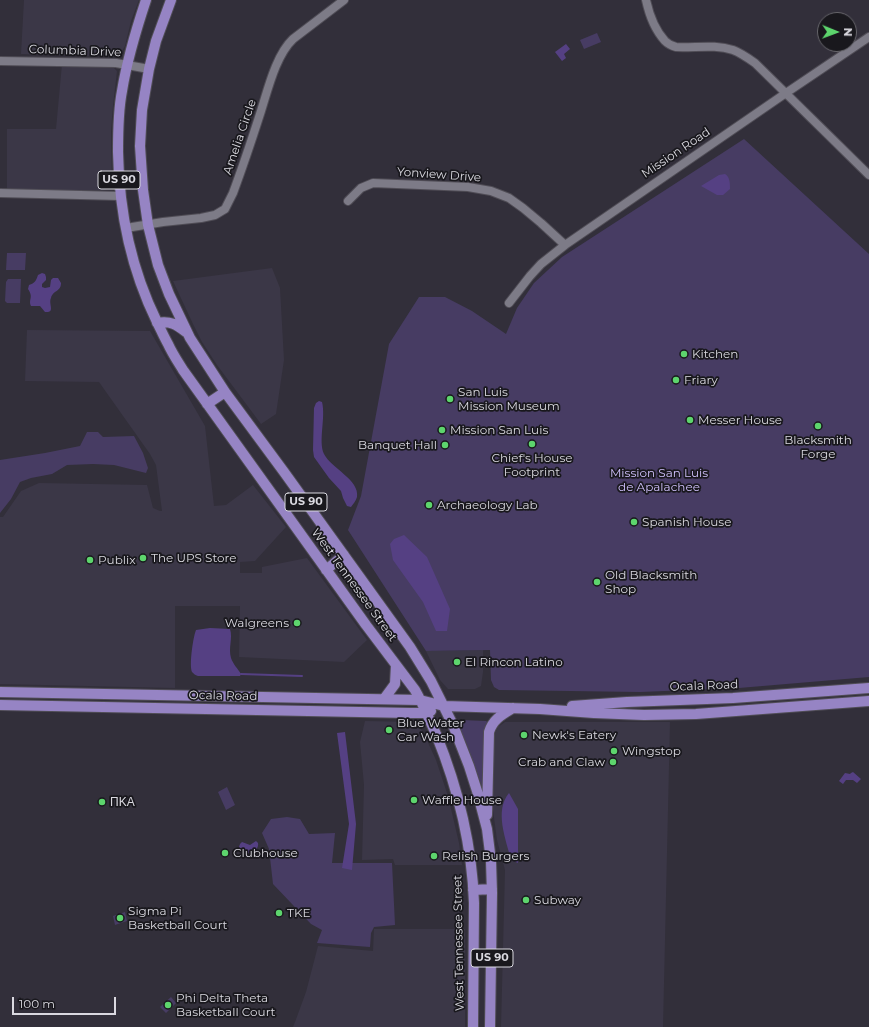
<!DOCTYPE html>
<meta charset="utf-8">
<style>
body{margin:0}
#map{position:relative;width:869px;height:1027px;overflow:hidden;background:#322f3a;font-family:Montserrat,sans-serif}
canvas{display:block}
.north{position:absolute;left:817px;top:12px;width:40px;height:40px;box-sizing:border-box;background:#19181d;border:1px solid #66656b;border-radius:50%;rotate:91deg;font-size:11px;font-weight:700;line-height:16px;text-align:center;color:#dad9e0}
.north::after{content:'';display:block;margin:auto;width:14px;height:18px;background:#5dd56d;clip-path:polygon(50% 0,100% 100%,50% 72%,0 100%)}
.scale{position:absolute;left:12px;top:997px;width:104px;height:18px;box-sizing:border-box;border:2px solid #dad9e0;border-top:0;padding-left:5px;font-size:12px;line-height:14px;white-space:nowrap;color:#dad9e0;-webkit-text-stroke:3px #19181d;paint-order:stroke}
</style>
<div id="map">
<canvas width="869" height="1027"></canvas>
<div class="north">N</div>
<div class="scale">100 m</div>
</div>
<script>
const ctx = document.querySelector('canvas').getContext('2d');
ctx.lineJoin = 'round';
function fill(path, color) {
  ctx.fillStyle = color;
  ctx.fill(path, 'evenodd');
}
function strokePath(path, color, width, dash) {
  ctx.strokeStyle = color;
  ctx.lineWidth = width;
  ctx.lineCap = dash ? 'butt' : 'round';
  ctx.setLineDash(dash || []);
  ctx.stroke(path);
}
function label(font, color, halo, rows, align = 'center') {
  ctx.font = font + ' Montserrat,sans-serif';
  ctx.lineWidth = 3.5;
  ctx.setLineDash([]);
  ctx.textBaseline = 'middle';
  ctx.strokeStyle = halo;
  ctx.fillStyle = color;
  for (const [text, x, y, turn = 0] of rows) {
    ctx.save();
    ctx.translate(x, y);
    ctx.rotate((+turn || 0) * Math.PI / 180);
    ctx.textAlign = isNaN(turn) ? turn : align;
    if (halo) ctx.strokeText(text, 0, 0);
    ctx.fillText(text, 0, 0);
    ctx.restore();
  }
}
const built = new Path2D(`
 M 24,0 L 139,0 L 131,21 L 125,46 L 120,54 L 101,56 L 21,54 Z
 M 62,64 L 100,65 L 114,68 L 117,71 L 113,106 L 111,131 L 112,186 L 108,189 L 105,190 L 7,190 L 7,129 L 56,129 Z
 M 272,268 L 280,288 L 284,360 L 276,414 L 261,424 L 217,365 L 202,342 L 193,324 L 173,281 Z
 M 27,330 L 150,331 L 205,426 L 214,506 L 226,505 L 253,485 L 286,527 L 255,561 L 240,562 L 240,573 L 262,573 L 262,567 L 307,558 L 367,640 L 344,662 L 239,657 L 240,606 L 175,606 L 175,688 L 0,684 L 0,517 L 3,517 L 21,491 L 39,483 L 147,485 L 153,508 L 160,511 L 162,511 L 156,465 L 150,454 L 99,382 L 25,381 Z
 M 483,650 L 483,672 L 481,686 L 475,689 L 448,689 L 440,680 L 426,651 Z
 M 365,721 L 413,722 L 418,725 L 424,734 L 436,760 L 448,796 L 459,843 L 462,865 L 395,865 L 393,859 L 362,860 L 364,785 L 360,742 Z
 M 505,722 L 670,722 L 663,1027 L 501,1027 L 505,870 L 497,840 L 493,810 L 494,735 L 498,727 Z
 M 374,929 L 465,929 L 465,1027 L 293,1027 L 295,1022 L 306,992 L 318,946 L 373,951 Z`);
const green = new Path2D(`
 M 597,33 L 601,42 L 584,49 L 580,40 Z
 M 744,139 L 869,254 L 869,677 L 739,688 L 640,692 L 499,690 L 494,687 L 491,680 L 490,650 L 426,651 L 348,530 L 361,496 L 389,344 L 419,297 L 445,297 L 472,311 L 506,334 L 517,308 L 534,283 L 562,257 Z
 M 7,253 L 26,253 L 25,270 L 6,270 Z
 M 8,279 L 21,279 L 20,303 L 7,303 L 5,301 L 6,282 Z
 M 87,432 L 98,432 L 103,437 L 134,436 L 143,453 L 148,468 L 146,473 L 114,465 L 93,464 L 67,465 L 52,474 L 31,478 L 20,482 L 11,499 L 0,513 L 0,460 L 45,453 L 80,446 Z
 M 461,720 L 486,721 L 489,723 L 483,790 L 468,748 L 459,726 L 461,726 L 459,722 Z
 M 227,787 L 235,805 L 226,810 L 218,792 Z
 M 287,817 L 300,819 L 309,834 L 335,833 L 332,863 L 392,863 L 395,925 L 374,927 L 371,933 L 370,947 L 317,943 L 322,930 L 311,924 L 273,884 L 269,849 L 262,833 L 271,819 Z
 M 125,912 L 127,921 L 115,925 L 113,916 Z
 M 171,997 L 176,1003 L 166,1013 L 160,1007 Z`);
const water = new Path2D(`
 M 566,44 L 570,49 L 564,54 L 566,58 L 562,61 L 555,52 Z
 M 725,174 C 730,177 730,183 730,189 L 723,195 L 717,195 L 701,186 L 719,175 Z
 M 42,273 L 45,274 L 46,277 L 46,280 L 42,284 L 42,287 L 45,288 L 50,287 L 51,280 L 53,278 L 58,278 L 61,283 C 61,292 53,290 51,298 C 48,304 56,313 45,312 L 40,306 L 31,306 C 28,299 34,298 28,289 L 29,285 C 35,283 36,281 38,275 Z
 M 319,401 L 322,402 C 326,418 318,441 324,454 C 331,468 360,480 357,497 C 356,501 353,504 351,507 L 347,506 L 343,498 L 341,491 L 329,478 L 314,457 L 313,450 L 314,408 L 316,403 Z
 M 404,535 L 427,557 L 450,609 L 447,631 L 436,631 L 423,602 L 393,560 L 390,544 L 394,539 Z
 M 210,628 L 230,629 C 233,638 228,648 231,658 C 233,664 238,669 241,674 L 240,676 L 198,676 C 195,675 194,674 192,672 C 189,665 193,640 195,633 L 196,630 Z
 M 345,732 L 356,824 L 352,870 L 342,868 L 349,824 L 337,733 Z
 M 853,772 L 861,779 L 857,783 L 853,780 L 846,780 L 843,784 L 839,781 L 845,773 L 850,774 L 851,773 Z
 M 509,793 L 518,809 L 518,863 L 511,860 C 506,839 494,811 509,793 Z
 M 256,841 L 258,843 C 259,847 255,852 251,854 L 245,852 L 239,847 L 240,844 L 242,842 L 250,845 Z`);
const stream = new Path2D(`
 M 241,674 L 302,676`);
const minor = new Path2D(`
 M 646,0 C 649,14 655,30 665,41 C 668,44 672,46 676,47 C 695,48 715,44 733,50 C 741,53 748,58 755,63 L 869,175
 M 0,61 L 116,63 L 149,69
 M 0,193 L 120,196
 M 348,201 L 361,188 L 373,183 L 468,187 L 491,191 L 509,198 L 523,208 L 541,223 L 565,245
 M 126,228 L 163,222 L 201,218 L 215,215 L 225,209 L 233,193 C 243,166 252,139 261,111 C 268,89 276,55 293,39 L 344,0
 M 509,303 L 530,276 L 541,264 L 565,245 L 786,93 L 869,37`);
const major = new Path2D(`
 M 146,0 C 136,30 127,60 122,91 C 118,111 118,132 118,152 C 119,211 131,269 157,322 C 161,330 164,337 168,344 C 172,353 178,362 183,370 L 366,625 L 415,690 C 423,704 429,719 436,734 C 458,788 472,845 474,903 L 473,1027
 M 171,0 L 156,41 L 149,69 L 142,110 L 140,146 L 143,190 L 148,225 L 158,265 L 169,294 L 190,338 L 225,392 L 284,472 L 410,647 L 431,681 L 453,725 L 469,766 L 477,791 L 487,829 L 491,861 L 492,893 L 490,1027
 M 157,323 C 170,320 177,325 186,332
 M 207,404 L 225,392
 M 326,570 L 344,555
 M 0,692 L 420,700 L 444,706 L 540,709 L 594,713 L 644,715 L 696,714 L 869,701
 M 384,699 L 395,684 L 396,665
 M 0,705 L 411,713 L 426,713 L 431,711
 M 572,706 L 627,702 L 733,698 L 869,688
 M 487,815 L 489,732 C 493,719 503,714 513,708
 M 473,890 L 492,889`);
const markers = [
 [684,354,4,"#5dd56d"],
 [676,380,4,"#5dd56d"],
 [450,399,4,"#5dd56d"],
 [690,420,4,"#5dd56d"],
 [818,426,4,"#5dd56d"],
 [442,430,4,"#5dd56d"],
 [532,444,4,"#5dd56d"],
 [445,445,4,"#5dd56d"],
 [429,505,4,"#5dd56d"],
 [634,522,4,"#5dd56d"],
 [143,558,4,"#5dd56d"],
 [90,560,4,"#5dd56d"],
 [597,582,4,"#5dd56d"],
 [297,623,4,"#5dd56d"],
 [457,662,4,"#5dd56d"],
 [389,730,4,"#5dd56d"],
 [524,735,4,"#5dd56d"],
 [614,751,4,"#5dd56d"],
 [613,762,4,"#5dd56d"],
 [414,800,4,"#5dd56d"],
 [102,802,4,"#5dd56d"],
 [225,853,4,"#5dd56d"],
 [434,856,4,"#5dd56d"],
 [526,900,4,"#5dd56d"],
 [279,913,4,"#5dd56d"],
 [120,918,4,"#5dd56d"],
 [168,1005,4,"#5dd56d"]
];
const shields = [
 [119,180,42],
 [306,502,42],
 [492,958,42]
];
const shieldNames = [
 ["US 90",119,180],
 ["US 90",306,502],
 ["US 90",492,958]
];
const streetNames = [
 ["Columbia Drive",75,51,2],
 ["Amelia Circle",240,137,-71],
 ["Mission Road",676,153,-34],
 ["Yonview Drive",439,175,4],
 ["West Tennessee Street",354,585,54],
 ["Ocala Road",704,686,-2],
 ["Ocala Road",223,696,1],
 ["West Tennessee Street",459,943,-91]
];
const poiNames = [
 ["Kitchen",692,354],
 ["Friary",684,380],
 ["San Luis",458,392],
 ["Mission Museum",458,406],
 ["Messer House",698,420],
 ["Mission San Luis",450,430],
 ["Blacksmith",818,440,"center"],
 ["Forge",818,454,"center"],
 ["Banquet Hall",437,445,"right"],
 ["Chief's House",532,458,"center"],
 ["Footprint",532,472,"center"],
 ["Archaeology Lab",437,505],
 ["Spanish House",642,522],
 ["The UPS Store",151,558],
 ["Publix",98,560],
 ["Old Blacksmith",605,575],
 ["Shop",605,589],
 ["Walgreens",289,623,"right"],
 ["El Rincon Latino",465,662],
 ["Blue Water",397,723],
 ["Car Wash",397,737],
 ["Newk's Eatery",532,735],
 ["Wingstop",622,751],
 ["Crab and Claw",605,762,"right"],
 ["Waffle House",422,800],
 ["ΠΚΑ",110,802],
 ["Clubhouse",233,853],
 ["Relish Burgers",442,856],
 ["Subway",534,900],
 ["Sigma Pi",128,911],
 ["Basketball Court",128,925],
 ["TKE",287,913],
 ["Phi Delta Theta",176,998],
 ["Basketball Court",176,1012]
];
const parkNames = [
 ["Mission San Luis",659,473],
 ["de Apalachee",659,487]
];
fill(built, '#3b3747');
fill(green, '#473c63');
fill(water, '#554083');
strokePath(stream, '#554083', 2);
strokePath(minor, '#504d56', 10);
strokePath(major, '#504d56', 12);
strokePath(minor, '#7d7b87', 8);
strokePath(major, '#9684c4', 10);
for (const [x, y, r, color] of markers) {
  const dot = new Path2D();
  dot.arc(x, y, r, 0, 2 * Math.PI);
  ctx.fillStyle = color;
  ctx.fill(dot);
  strokePath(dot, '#19181d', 1.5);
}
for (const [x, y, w] of shields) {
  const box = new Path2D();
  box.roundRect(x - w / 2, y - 9, w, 18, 3);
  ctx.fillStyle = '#19181d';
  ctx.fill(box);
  strokePath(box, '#dad9e0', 1);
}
label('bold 11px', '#dad9e0', null, shieldNames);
label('12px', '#dad9e0', '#19181d', streetNames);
label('12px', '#dad9e0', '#19181d', poiNames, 'left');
label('12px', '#d0c1fc', '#19181d', parkNames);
</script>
